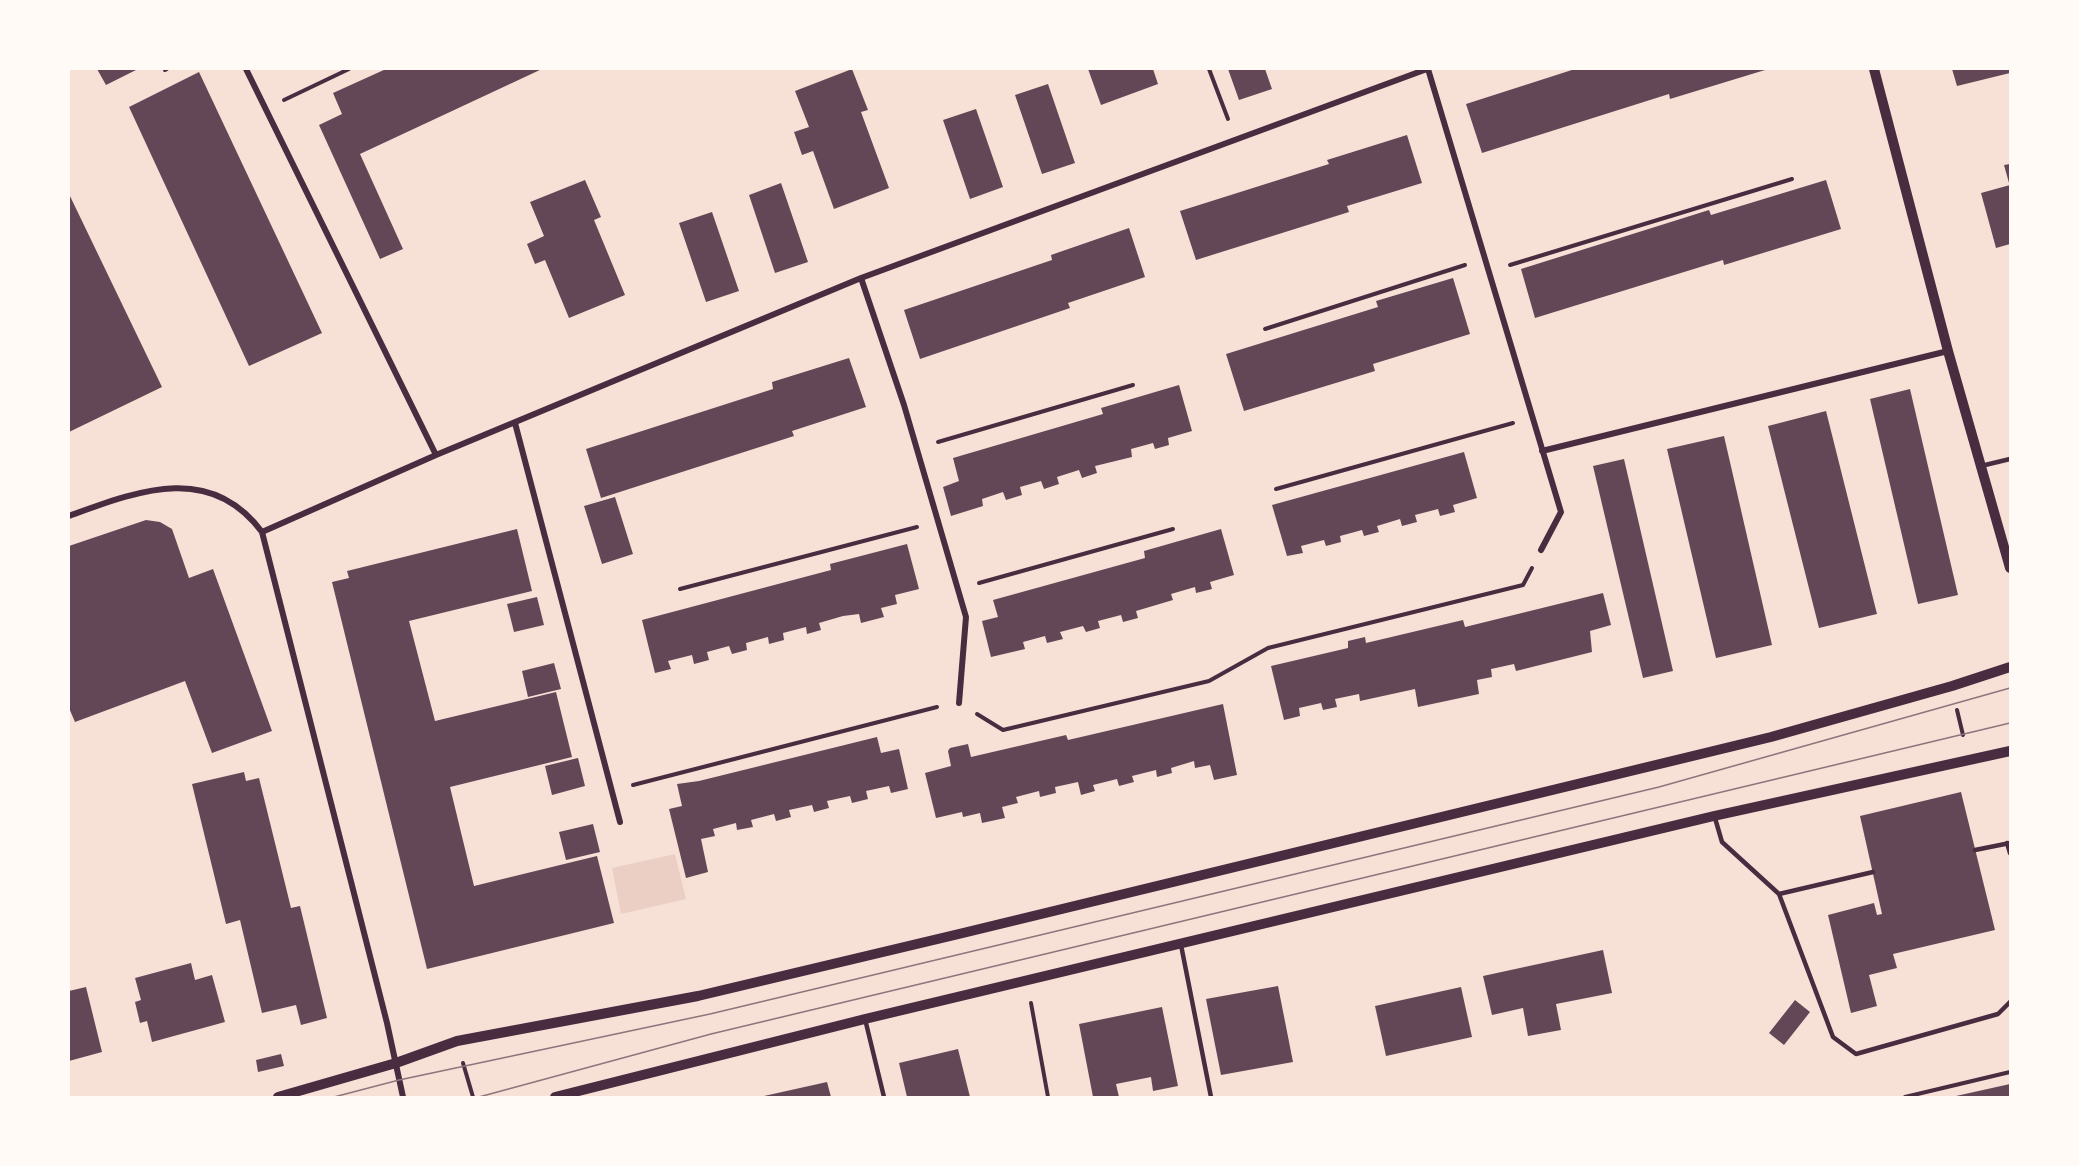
<!DOCTYPE html>
<style>
body{margin:0}
#map{position:relative;width:2079px;height:1166px;overflow:hidden;background:#f7e1d7;font-family:Jost,sans-serif}
canvas{display:block}
.frame{position:absolute;inset:0;border:70px solid #fffaf5;pointer-events:none}
</style>
<div id="map">
<canvas width="2079" height="1166"></canvas>
<div class="frame"></div>
</div>
<script>
const ctx = document.querySelector('canvas').getContext('2d');
ctx.lineJoin = 'round';
function fill(path, color) {
  ctx.fillStyle = color;
  ctx.fill(path, 'evenodd');
}
function strokePath(path, color, width, dash) {
  ctx.strokeStyle = color;
  ctx.lineWidth = width;
  ctx.lineCap = dash ? 'butt' : 'round';
  ctx.setLineDash(dash || []);
  ctx.stroke(path);
}
const green = new Path2D(`
 M 675,854 L 686,899 L 621,914 L 612,868 Z`);
const building = new Path2D(`
 M 97,69 L 138,69 L 106,85 Z
 M 386,69 L 542,69 L 360,154 L 403,249 L 380,259 L 319,125 L 342,114 L 333,93 Z
 M 852,69 L 868,110 L 861,112 L 889,188 L 834,209 L 813,151 L 802,155 L 794,132 L 809,127 L 795,91 Z
 M 1088,69 L 1153,69 L 1158,84 L 1101,105 Z
 M 1228,69 L 1265,69 L 1272,89 L 1239,100 Z
 M 1575,69 L 1765,69 L 1765,70 L 1670,99 L 1669,94 L 1482,153 L 1466,104 Z
 M 1952,69 L 2010,69 L 2010,73 L 1957,86 Z
 M 199,72 L 322,333 L 249,366 L 129,107 Z
 M 1048,84 L 1075,163 L 1042,174 L 1015,95 Z
 M 976,109 L 1003,187 L 970,199 L 943,120 Z
 M 1407,135 L 1422,183 L 1347,206 L 1349,212 L 1196,260 L 1180,211 L 1329,164 L 1327,160 Z
 M 2010,164 L 2010,183 L 2009,183 L 2004,165 Z
 M 585,180 L 601,217 L 594,220 L 625,295 L 569,318 L 545,260 L 535,264 L 527,244 L 544,236 L 530,202 Z
 M 1826,180 L 1841,229 L 1724,265 L 1723,260 L 1535,318 L 1521,269 L 1709,210 L 1711,215 Z
 M 781,183 L 808,262 L 775,273 L 749,195 Z
 M 2010,185 L 2010,244 L 1996,248 L 1981,193 Z
 M 69,194 L 162,387 L 69,432 Z
 M 712,212 L 739,291 L 706,302 L 679,223 Z
 M 1129,228 L 1145,277 L 1068,303 L 1070,308 L 920,359 L 904,310 L 1052,260 L 1051,255 Z
 M 1453,278 L 1470,334 L 1373,364 L 1375,371 L 1244,411 L 1226,354 L 1378,307 L 1376,301 Z
 M 849,358 L 866,407 L 792,431 L 794,436 L 601,498 L 586,449 L 773,389 L 772,382 Z
 M 1179,385 L 1192,431 L 1168,438 L 1169,445 L 1155,449 L 1153,443 L 1131,449 L 1132,457 L 1095,466 L 1097,473 L 1082,478 L 1079,470 L 1057,477 L 1059,484 L 1044,489 L 1041,481 L 1020,487 L 1022,495 L 1006,500 L 1003,492 L 982,499 L 983,506 L 951,516 L 943,487 L 959,481 L 953,458 L 1103,414 L 1101,408 Z
 M 1910,389 L 1958,595 L 1918,604 L 1870,399 Z
 M 1826,411 L 1877,614 L 1819,628 L 1768,426 Z
 M 1724,436 L 1772,645 L 1716,658 L 1667,449 Z
 M 1464,452 L 1477,498 L 1453,505 L 1455,512 L 1440,516 L 1438,509 L 1415,515 L 1417,522 L 1402,526 L 1400,519 L 1377,526 L 1379,532 L 1364,536 L 1362,530 L 1340,536 L 1341,542 L 1326,546 L 1324,540 L 1301,546 L 1303,553 L 1287,556 L 1272,505 Z
 M 1624,459 L 1673,671 L 1643,678 L 1593,466 Z
 M 615,497 L 633,554 L 602,564 L 584,506 Z
 M 146,520 L 160,522 L 172,529 L 189,578 L 213,569 L 272,731 L 212,753 L 185,681 L 75,722 L 69,708 L 69,546 Z
 M 517,529 L 532,591 L 409,621 L 435,721 L 556,692 L 572,757 L 450,787 L 474,886 L 597,856 L 614,923 L 427,969 L 332,582 L 349,578 L 347,571 Z
 M 1221,529 L 1234,575 L 1210,582 L 1212,589 L 1196,593 L 1195,587 L 1171,594 L 1173,600 L 1136,611 L 1138,618 L 1123,622 L 1121,615 L 1098,621 L 1100,628 L 1086,632 L 1083,626 L 1060,632 L 1063,639 L 1047,643 L 1045,636 L 1023,642 L 1025,649 L 991,657 L 982,621 L 998,617 L 993,600 L 1145,558 L 1144,551 Z
 M 907,544 L 919,589 L 895,595 L 897,604 L 881,608 L 884,617 L 861,623 L 859,614 L 843,616 L 819,623 L 821,630 L 807,634 L 806,627 L 783,633 L 784,640 L 769,644 L 768,637 L 746,643 L 747,650 L 732,654 L 729,646 L 707,652 L 709,660 L 694,664 L 692,655 L 668,661 L 671,669 L 655,673 L 642,620 L 831,570 L 830,564 Z
 M 1603,593 L 1611,625 L 1590,631 L 1592,652 L 1516,671 L 1514,664 L 1491,669 L 1492,677 L 1477,680 L 1479,694 L 1418,707 L 1415,689 L 1360,701 L 1359,694 L 1335,699 L 1337,707 L 1323,710 L 1321,703 L 1299,708 L 1300,716 L 1284,720 L 1271,666 L 1348,648 L 1348,641 L 1365,637 L 1366,643 L 1463,620 L 1465,627 Z
 M 537,597 L 544,625 L 514,632 L 507,604 Z
 M 554,663 L 561,689 L 528,697 L 522,671 Z
 M 1223,704 L 1237,775 L 1214,780 L 1210,765 L 1195,768 L 1194,761 L 1171,768 L 1172,773 L 1157,777 L 1156,770 L 1132,776 L 1134,782 L 1119,786 L 1117,779 L 1093,785 L 1095,791 L 1081,795 L 1078,782 L 1055,787 L 1056,793 L 1040,797 L 1039,791 L 1016,797 L 1018,803 L 1002,807 L 1005,818 L 982,823 L 980,813 L 963,817 L 962,812 L 936,818 L 925,773 L 951,766 L 948,751 L 950,748 L 968,744 L 971,757 L 1066,735 L 1068,740 Z
 M 877,737 L 881,753 L 899,749 L 908,789 L 891,793 L 889,786 L 866,791 L 868,799 L 852,803 L 850,796 L 827,801 L 829,808 L 814,812 L 812,805 L 789,810 L 791,817 L 776,821 L 774,814 L 751,820 L 753,827 L 737,830 L 736,823 L 713,829 L 715,836 L 701,839 L 708,872 L 686,878 L 669,809 L 682,806 L 677,784 L 699,781 Z
 M 578,758 L 585,786 L 552,795 L 545,766 Z
 M 244,772 L 246,781 L 259,778 L 291,908 L 300,906 L 327,1018 L 301,1025 L 296,1005 L 262,1013 L 240,920 L 226,924 L 192,784 Z
 M 1961,792 L 1995,930 L 1893,954 L 1897,968 L 1869,975 L 1877,1006 L 1851,1013 L 1828,915 L 1874,903 L 1877,915 L 1882,914 L 1860,816 Z
 M 593,824 L 600,852 L 566,860 L 559,832 Z
 M 1603,950 L 1612,993 L 1556,1004 L 1561,1030 L 1528,1036 L 1523,1008 L 1492,1015 L 1483,976 Z
 M 191,963 L 195,980 L 212,975 L 225,1022 L 152,1042 L 147,1021 L 140,1023 L 135,1002 L 141,1000 L 135,978 Z
 M 1278,986 L 1293,1062 L 1221,1075 L 1206,999 Z
 M 86,987 L 102,1052 L 69,1061 L 69,991 Z
 M 1461,987 L 1472,1037 L 1386,1056 L 1375,1006 Z
 M 1795,1000 L 1810,1012 L 1784,1045 L 1769,1033 Z
 M 1162,1007 L 1178,1086 L 1153,1091 L 1151,1077 L 1116,1084 L 1119,1097 L 1093,1097 L 1079,1024 Z
 M 958,1049 L 970,1097 L 907,1097 L 899,1063 Z
 M 281,1054 L 284,1066 L 258,1072 L 256,1060 Z
 M 827,1082 L 831,1097 L 765,1097 L 764,1096 Z
 M 2010,1084 L 2010,1097 L 1956,1097 L 1956,1096 Z`);
const path = new Path2D(`
 M 1209,69 L 1228,119
 M 165,70 L 167,69
 M 284,100 L 349,69
 M 1510,265 L 1792,179
 M 1265,329 L 1465,265
 M 938,442 L 1133,385
 M 1276,489 L 1513,423
 M 979,583 L 1173,529
 M 680,589 L 917,527
 M 1957,710 L 1963,735
 M 977,714 L 1003,730 L 1209,681 L 1268,648 L 1523,585 L 1532,568
 M 633,785 L 937,707
 M 1031,1003 L 1048,1097
 M 463,1063 L 473,1097
 M 1905,1097 L 2010,1072`);
const service = new Path2D(`
 M 1981,466 L 2010,459
 M 1715,818 L 1722,842 L 1779,894 L 1873,872
 M 2007,843 L 2010,853
 M 1975,850 L 2010,843
 M 1779,894 L 1833,1037 L 1856,1054 L 1998,1014 L 2010,1002
 M 1181,945 L 1211,1097
 M 865,1019 L 884,1097`);
const minor = new Path2D(`
 M 246,69 L 436,455
 M 1428,69 L 1561,512 L 1541,550
 M 861,278 L 904,405 L 966,617 L 959,703
 M 515,423 L 620,822
 M 1542,451 L 1948,351
 M 69,516 C 138,491 210,462 262,532 L 387,1023 L 403,1097
 M 262,532 L 436,455 L 861,278 L 1427,69`);
const tertiary = new Path2D(`
 M 1874,69 L 1948,351 L 2010,568
 M 278,1097 L 396,1063 L 457,1041 L 698,996 L 963,933 L 1771,737 L 1952,686 L 2010,667
 M 555,1097 L 865,1019 L 1714,816 L 2010,751`);
const tram = new Path2D(`
 M 334,1097 L 399,1080 L 710,1014 L 1659,787 L 2010,688
 M 479,1097 L 711,1034 L 2010,723`);
fill(green, '#ebcfc5');
fill(building, '#644757');
strokePath(path, '#4a2c40', 4);
strokePath(service, '#4a2c40', 4.5);
strokePath(minor, '#4a2c40', 6);
strokePath(tertiary, '#4a2c40', 10);
strokePath(tram, '#8f747c', 1.5);
</script>
